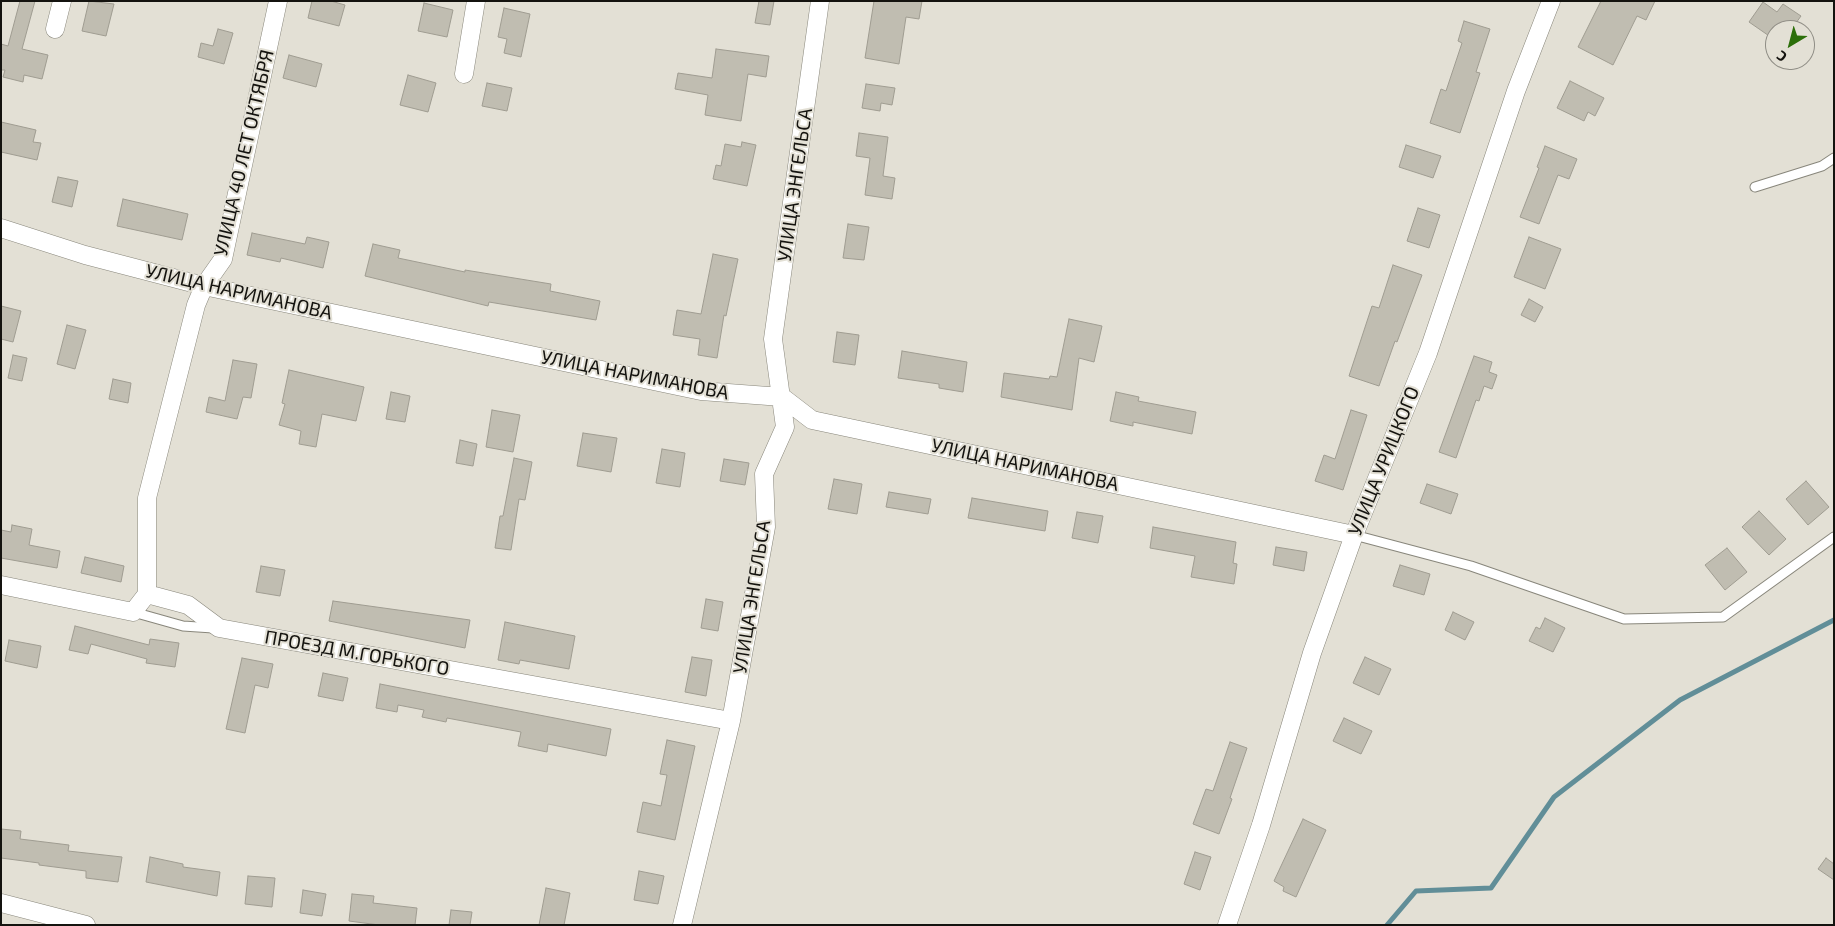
<!DOCTYPE html>
<html>
<head>
<meta charset="utf-8">
<style>
  body { margin:0 }
  #map { position:relative; width:1835px; height:926px; overflow:hidden; background:#e3e0d5; font-family:"Exo 2",sans-serif }
  canvas { display:block }
  .frame { position:absolute; inset:0; border:2px solid #14130f; pointer-events:none }
  .north { position:absolute; left:1765px; top:20px; width:50px; height:50px; box-sizing:border-box; background:#e3e0d5; border:1px solid #908e86; border-radius:50%; rotate:217deg; font-size:14px; font-weight:700; line-height:20px; text-align:center; color:#14130f }
  .north::after { content:''; display:block; margin:auto; width:18px; height:22px; background:#2c6f0a; clip-path:polygon(50% 0,100% 100%,50% 72%,0 100%) }
</style>
</head>
<body>
<div id="map">
<canvas width="1835" height="926"></canvas>
<div class="frame"></div>
<div class="north">С</div>
</div>
<script>
const ctx = document.querySelector('canvas').getContext('2d');
ctx.lineJoin = 'round';
const toPath = rows => new Path2D(rows.map(r => 'M' + r).join(''));
function trace(path, color, width, dash) { ctx.strokeStyle = color; ctx.lineWidth = width; ctx.lineCap = dash ? 'butt' : 'round'; ctx.setLineDash(dash || []); ctx.stroke(path); }
function paint(path, color) { ctx.fillStyle = color; ctx.fill(path, 'evenodd'); }
function drawText(font, color, halo, rows, align = 'center') {
  ctx.font = font + ' "Exo 2",sans-serif'; ctx.lineWidth = 4; ctx.setLineDash([]); ctx.textBaseline = 'middle'; ctx.strokeStyle = halo; ctx.fillStyle = color; for (const [text, x, y, turn = 0] of rows) {
    ctx.save(); ctx.translate(x, y); ctx.rotate((+turn || 0) * Math.PI / 180); ctx.textAlign = isNaN(turn) ? turn : align; if (halo) ctx.strokeText(text, 0, 0); ctx.fillText(text, 0, 0); ctx.restore();
  }
}
trace(toPath([
  [1387,925,1416,891,1491,888,1554,797,1680,700,1834,620]
]), '#618e98', 5);
const building = toPath([
  [20,1,35,1,22,49,48,55,42,79,24,75,23,82,3,77,5,70,1,70,1,44,8,46,20,1],
  [89,1,114,4,106,36,82,31,89,1],
  [312,1,331,1,345,5,339,26,308,18,312,1],
  [759,1,774,1,770,25,755,23,759,1],
  [874,1,922,1,919,19,906,17,899,64,865,58,874,1],
  [1601,1,1655,1,1646,20,1637,16,1613,65,1578,47,1601,1],
  [1763,2,1777,12,1783,4,1801,16,1791,30,1775,30,1775,40,1749,22,1763,2],
  [424,3,453,10,447,37,418,31,424,3],
  [504,8,530,14,521,57,504,53,507,39,498,37,504,8],
  [1464,21,1490,29,1476,72,1480,73,1460,133,1430,123,1441,89,1446,91,1462,43,1458,41,1464,21],
  [218,29,233,33,224,64,198,57,201,43,213,46,218,29],
  [716,49,769,56,766,77,748,74,741,121,705,115,708,95,675,89,678,73,712,78,716,49],
  [289,55,322,64,316,87,283,78,289,55],
  [408,75,436,83,428,112,400,105,408,75],
  [1570,81,1604,98,1595,116,1588,112,1584,121,1557,108,1570,81],
  [487,83,512,88,507,111,482,106,487,83],
  [866,84,895,88,892,105,881,103,880,111,862,108,866,84],
  [1,122,36,130,33,142,41,143,37,160,1,152,1,122],
  [859,133,888,137,883,176,895,178,892,199,865,195,870,158,856,156,859,133],
  [742,142,756,145,747,186,713,179,716,165,721,166,725,144,741,147,742,142],
  [1406,145,1441,156,1433,178,1399,167,1406,145],
  [1545,146,1577,159,1569,179,1558,175,1539,224,1520,217,1539,168,1537,167,1545,146],
  [58,177,78,181,72,207,52,202,58,177],
  [123,199,188,214,182,240,117,226,123,199],
  [1418,208,1440,215,1429,248,1407,241,1418,208],
  [848,224,869,227,864,260,843,258,848,224],
  [252,233,305,244,307,237,329,242,323,268,281,258,280,262,247,255,252,233],
  [1529,237,1561,249,1545,289,1514,277,1529,237],
  [373,244,400,250,398,258,465,272,465,270,551,284,550,291,600,301,596,320,489,302,488,306,365,276,373,244],
  [713,254,738,259,726,316,724,315,717,358,698,355,700,339,673,335,677,310,701,314,713,254],
  [1393,265,1422,275,1397,342,1395,341,1379,386,1349,376,1372,306,1379,308,1393,265],
  [1529,299,1543,307,1535,322,1521,315,1529,299],
  [1,306,21,311,13,342,1,339,1,306],
  [1069,319,1102,326,1094,362,1079,358,1072,410,1001,397,1004,373,1049,379,1050,376,1057,377,1069,319],
  [67,325,86,330,75,369,57,364,67,325],
  [837,332,859,335,855,365,833,362,837,332],
  [902,351,967,362,963,392,939,388,939,384,898,378,902,351],
  [13,355,27,358,22,381,8,378,13,355],
  [1474,356,1492,362,1489,372,1497,375,1492,389,1484,386,1479,401,1476,400,1456,458,1439,452,1474,356],
  [233,360,257,364,251,398,243,397,237,419,206,412,209,397,225,401,233,360],
  [289,370,364,387,356,421,322,414,316,447,299,444,301,431,279,425,285,404,282,403,289,370],
  [113,379,131,383,128,403,109,399,113,379],
  [391,392,410,396,405,422,386,419,391,392],
  [1116,392,1139,397,1138,401,1196,412,1192,434,1133,422,1133,426,1110,421,1116,392],
  [492,410,520,415,513,452,486,447,492,410],
  [1351,410,1367,415,1343,490,1315,481,1324,455,1335,459,1351,410],
  [583,433,617,438,611,472,577,466,583,433],
  [460,440,477,444,473,466,456,463,460,440],
  [662,449,685,453,680,487,656,483,662,449],
  [514,458,532,462,525,500,519,499,511,550,495,548,500,516,503,516,514,458],
  [724,459,749,463,745,485,720,481,724,459],
  [834,479,862,484,857,514,828,509,834,479],
  [1806,481,1829,507,1808,525,1786,499,1806,481],
  [1427,484,1458,494,1451,514,1420,503,1427,484],
  [889,492,931,499,928,514,886,507,889,492],
  [972,498,1048,511,1045,531,968,518,972,498],
  [1759,511,1786,539,1769,555,1742,527,1759,511],
  [1077,512,1103,516,1098,543,1072,538,1077,512],
  [12,525,32,529,29,545,60,551,57,568,1,558,1,530,11,532,12,525],
  [1153,527,1236,542,1233,563,1237,564,1234,584,1191,577,1195,556,1150,548,1153,527],
  [1276,547,1307,552,1304,571,1273,565,1276,547],
  [1727,548,1747,572,1725,590,1705,565,1727,548],
  [85,557,124,566,121,582,81,573,85,557],
  [1400,565,1430,574,1424,595,1393,586,1400,565],
  [261,566,285,570,280,596,256,592,261,566],
  [706,599,723,602,718,631,701,628,706,599],
  [333,601,470,620,465,648,329,621,333,601],
  [1453,612,1474,622,1465,640,1445,630,1453,612],
  [1545,618,1565,628,1553,652,1529,641,1536,627,1540,629,1545,618],
  [505,622,575,636,569,669,520,660,519,664,498,660,505,622],
  [75,626,149,645,150,639,179,643,175,667,146,663,147,659,91,644,88,654,69,650,75,626],
  [9,640,41,646,37,668,5,661,9,640],
  [692,657,712,660,706,696,685,692,692,657],
  [1365,657,1391,669,1379,695,1353,683,1365,657],
  [242,658,273,664,268,688,255,685,245,733,226,729,242,658],
  [323,673,348,678,343,701,318,696,323,673],
  [380,684,611,729,606,756,548,744,547,752,518,746,521,732,447,718,446,722,422,717,424,710,398,705,397,712,376,708,380,684],
  [1344,718,1372,731,1361,754,1333,741,1344,718],
  [667,740,695,746,675,840,637,832,643,802,661,806,667,775,660,774,667,740],
  [1230,742,1247,748,1230,798,1232,799,1219,834,1193,824,1206,789,1213,791,1230,742],
  [1303,819,1326,830,1296,897,1283,891,1284,887,1274,881,1303,819],
  [1,829,21,831,20,839,69,845,68,851,122,857,118,882,86,878,86,871,39,865,39,863,1,858,1,829],
  [1195,852,1211,857,1200,890,1184,884,1195,852],
  [150,857,183,864,183,867,220,872,217,896,146,882,150,857],
  [1826,858,1834,864,1834,880,1818,869,1826,858],
  [639,871,664,876,658,904,634,900,639,871],
  [248,876,275,878,272,907,245,904,248,876],
  [546,888,570,893,564,925,539,925,546,888],
  [303,890,326,894,322,916,300,913,303,890],
  [352,894,374,896,373,903,417,908,415,925,379,925,349,921,352,894],
  [451,910,472,912,470,925,449,925,451,910]
]);
paint(building, '#c0bdb1');
trace(building, '#9f9c91', 1);
const service = toPath([
  [1755,187,1822,166,1834,158],
  [1354,535,1471,566,1624,619,1723,617,1834,537],
  [133,612,183,626,213,628]
]);
const minor = toPath([
  [55,29,62,1],
  [464,74,476,1],
  [1,228,85,255,204,286,701,391,782,397,812,420,1354,535],
  [1,585,133,612,147,594,188,605,219,628,731,721],
  [147,594,147,498,196,305,204,286,223,259,278,1],
  [1,903,86,925],
  [682,925,731,721,766,527,764,474,785,427,773,339,820,1],
  [1227,925,1261,825,1312,653,1354,535,1428,353,1516,91,1551,1]
]);
trace(service, '#88867b', 11);
trace(minor, '#88867b', 19);
trace(service, '#fff', 9);
trace(minor, '#fff', 18);
drawText('19px', '#14130f', '#e3e0d5', [
  ["УЛИЦА 40 ЛЕТ ОКТЯБРЯ",244,153,-77],
  ["УЛИЦА ЭНГЕЛЬСА",795,185,-82],
  ["УЛИЦА НАРИМАНОВА",239,292,13],
  ["УЛИЦА НАРИМАНОВА",635,375,11],
  ["УЛИЦА УРИЦКОГО",1384,461,-68],
  ["УЛИЦА НАРИМАНОВА",1025,465,12],
  ["УЛИЦА ЭНГЕЛЬСА",752,597,-81],
  ["ПРОЕЗД М.ГОРЬКОГО",357,653,10]
]);
</script>
</body>
</html>
